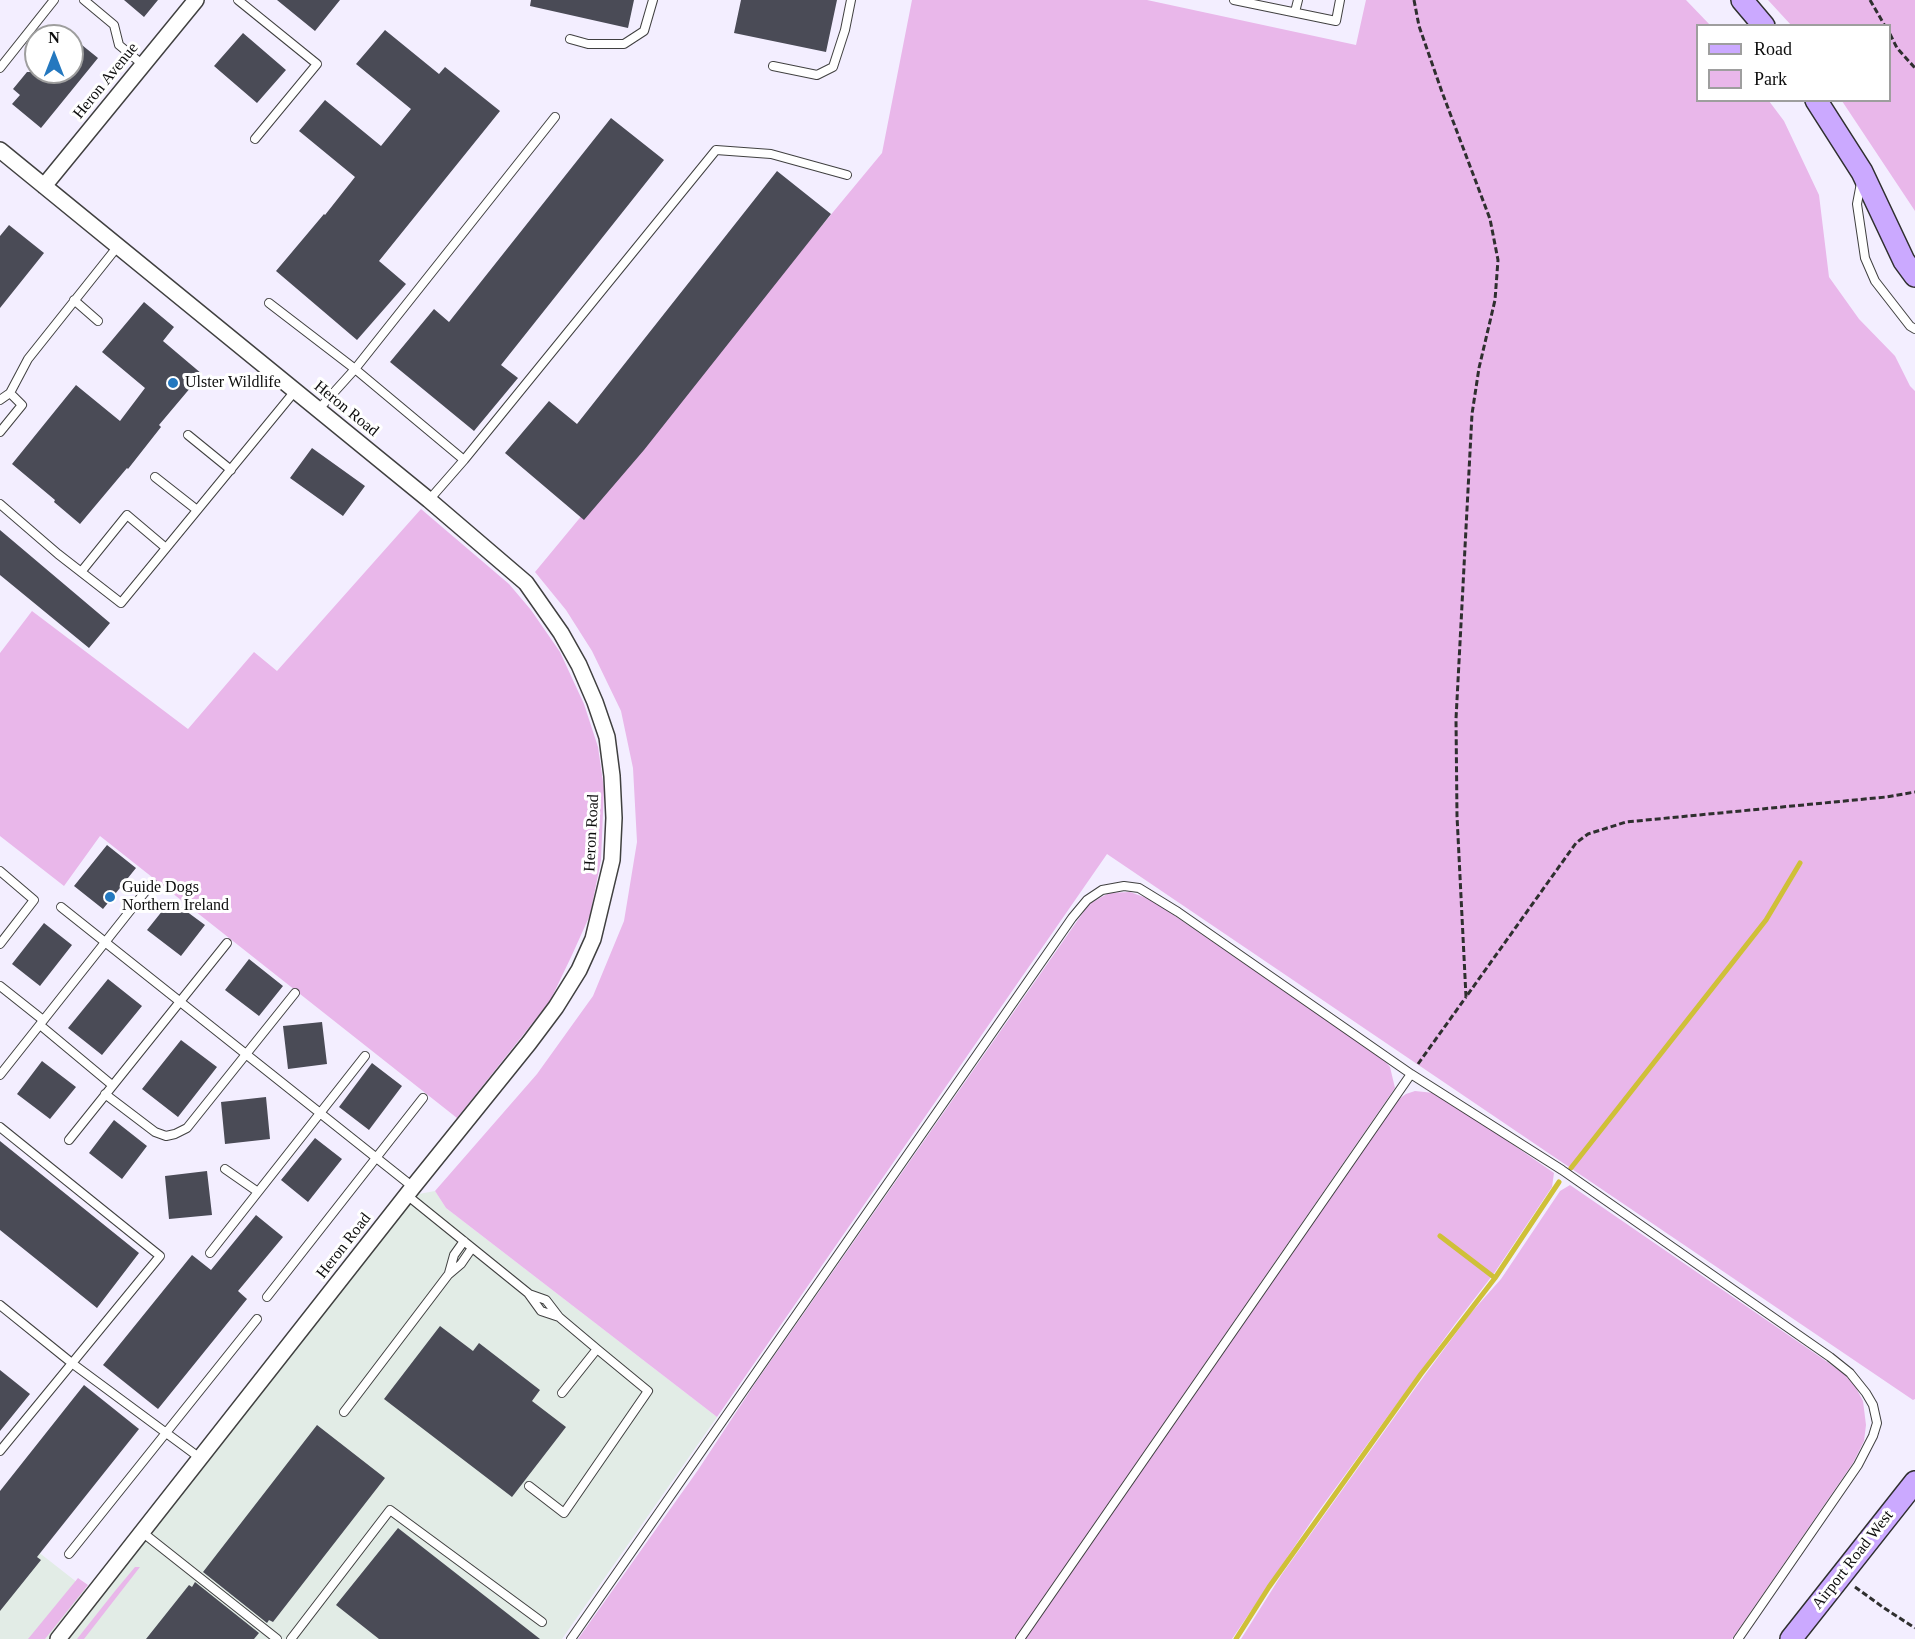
<!DOCTYPE html>
<html>
<head>
<meta charset="utf-8">
<style>
  body { margin:0 }
  #map { position:relative; width:1915px; height:1639px; overflow:hidden; background:#f3eeff; font-family:Georgia,serif }
  canvas { display:block }
  .legend { position:absolute; left:1696px; top:24px; width:195px; height:78px; box-sizing:border-box; background:#fff; border:2px solid #9e9e9e; margin:0; padding:8px 10px; list-style:none; font-size:18px; color:#0d0d0d }
  .legend li { display:flex; align-items:center; gap:12px; height:30px }
  .legend b { width:30px; border:2px solid #9e9e9e }
  .north { position:absolute; left:24px; top:24px; width:60px; height:60px; box-sizing:border-box; background:#fff; border:2px solid #9e9e9e; border-radius:50%; rotate:0deg; font-size:16px; font-weight:700; line-height:24px; text-align:center; color:#0d0d0d }
  .north::after { content:''; display:block; margin:auto; width:21px; height:27px; background:#2478bf; clip-path:polygon(50% 0,100% 100%,50% 72%,0 100%) }
</style>
</head>
<body>
<div id="map">
<canvas width="1915" height="1639"></canvas>
<ul class="legend">
<li><b style="height:8px;background:#cba9ff"></b>Road</li>
<li><b style="height:16px;background:#e9b7ea"></b>Park</li>
</ul>
<div class="north">N</div>
</div>
<script>
const ctx = document.querySelector('canvas').getContext('2d');
ctx.lineJoin = 'round';
function paint(path, color) { ctx.fillStyle = color; ctx.fill(path, 'evenodd'); }
const toPath = rows => new Path2D(rows.map(r => 'M' + r).join(''));
function trace(path, color, width, dash) { ctx.strokeStyle = color; ctx.lineWidth = width; ctx.lineCap = dash ? 'butt' : 'round'; ctx.setLineDash(dash || []); ctx.stroke(path); }
function drawText(font, color, halo, rows, align = 'center') {
  ctx.font = font + ' Georgia,serif'; ctx.lineWidth = 6; ctx.setLineDash([]); ctx.textBaseline = 'middle'; ctx.strokeStyle = halo; ctx.fillStyle = color; for (const [text, x, y, turn = 0] of rows) {
    ctx.save(); ctx.translate(x, y); ctx.rotate((+turn || 0) * Math.PI / 180); ctx.textAlign = isNaN(turn) ? turn : align; if (halo) ctx.strokeText(text, 0, 0); ctx.fillText(text, 0, 0); ctx.restore();
  }
}
paint(toPath([
  [435,1191,446,1208,717,1417,562,1639,0,1639,0,1522,92,1594,408,1196]
]), '#e2ece6');
paint(toPath([
  [912,0,1147,0,1356,45,1366,0,1686,0,1710,25,1698,26,1698,100,1769,101,1784,121,1819,195,1829,277,1859,319,1895,356,1910,386,1915,391,1915,1399,1913,1400,1107,854,717,1417,446,1208,435,1191,537,1074,593,996,624,921,637,842,633,768,621,711,592,651,566,610,535,572,882,153],
  [1768,0,1915,0,1915,211,1842,101,1890,100,1890,26,1791,25],
  [421,509,509,584,531,610,560,652,584,704,598,747,604,789,601,860,590,915,572,955,550,1001,457,1118,100,836,64,886,0,836,0,653,32,611,188,729,254,652,277,671],
  [1130,892,1152,900,1384,1060,1390,1067,1395,1088,1015,1639,578,1639,698,1470,756,1382,1089,904,1109,893],
  [1415,1091,1434,1093,1457,1106,1554,1173,1552,1187,1495,1272,1455,1324,1315,1516,1232,1639,1024,1639,1283,1263,1399,1099,1406,1094],
  [1570,1185,1826,1361,1844,1374,1855,1386,1863,1401,1866,1425,1864,1441,1853,1463,1732,1639,1241,1639,1282,1574,1416,1387,1470,1314,1501,1279,1560,1191],
  [135,1567,140,1567,84,1639,77,1639,115,1591],
  [78,1578,88,1585,45,1639,28,1639]
]), '#e9b7ea');
trace(toPath([
  [1571,1168,1766,920,1800,863],
  [1495,1278,1559,1182],
  [1236,1639,1269,1587,1421,1374,1495,1278,1440,1236]
]), '#cfc038', 5);
paint(toPath([
  [124,0,158,0,144,17],
  [277,0,340,0,315,31],
  [531,0,634,0,628,28,530,6],
  [741,0,837,0,826,52,734,33],
  [385,30,439,74,445,67,500,111,379,261,406,284,357,340,276,271,324,214,325,215,355,177,299,131,325,100,381,146,411,109,356,64],
  [243,33,286,70,257,103,214,66],
  [72,37,98,58,41,128,12,104,20,95,13,89,27,72,72,72],
  [611,118,664,160,501,365,518,378,474,431,390,362,434,309,449,322],
  [777,171,831,214,644,450,584,520,505,453,549,401,577,424],
  [9,225,44,253,0,308,0,236],
  [144,302,174,327,163,341,202,374,159,425,161,427,128,469,127,468,80,524,54,502,55,500,12,464,76,385,120,421,145,388,102,352],
  [312,448,365,486,343,516,290,478],
  [0,530,110,623,89,648,0,575],
  [107,845,136,868,103,909,74,886],
  [171,900,205,925,181,956,147,930],
  [44,923,72,945,40,986,12,964],
  [249,959,283,986,259,1016,225,990],
  [108,979,142,1006,102,1055,68,1028],
  [322,1022,327,1064,288,1069,283,1026],
  [181,1040,217,1067,178,1117,142,1089],
  [42,1061,76,1087,50,1119,17,1094],
  [372,1063,402,1086,369,1130,339,1107],
  [266,1097,270,1139,225,1144,221,1102],
  [114,1120,147,1146,122,1179,89,1153],
  [315,1138,342,1159,308,1202,281,1180],
  [0,1141,139,1253,97,1308,0,1230],
  [207,1171,212,1215,169,1219,165,1176],
  [256,1215,283,1237,238,1291,247,1299,158,1409,103,1365,192,1255,211,1270],
  [440,1326,473,1351,479,1343,540,1390,532,1401,566,1427,512,1497,384,1399],
  [0,1370,30,1394,0,1431],
  [84,1385,139,1429,37,1557,41,1560,0,1611,0,1491],
  [317,1425,385,1478,273,1622,269,1620,267,1623,203,1572],
  [398,1528,540,1639,379,1639,336,1605],
  [195,1582,259,1633,254,1639,146,1639,189,1585,192,1587]
]), '#4a4b56');
const lane = toPath([
  [84,0,114,25,119,45,142,64],
  [238,0,317,64,255,139],
  [1234,0,1336,21,1340,0],
  [1295,12,1298,0],
  [570,39,588,44,624,44,644,31,653,0],
  [773,66,817,75,833,67,845,30,851,0],
  [0,68,54,0],
  [1861,183,1857,204,1865,258,1875,281,1910,326,1915,329],
  [74,300,98,321],
  [269,303,355,369,464,460],
  [0,400,10,393,28,359,118,246],
  [318,410,355,369,555,117],
  [0,432,22,405,10,393],
  [188,435,231,470],
  [155,477,197,510],
  [429,500,464,460,716,150,771,154,847,175],
  [0,504,58,554,121,603,295,391],
  [81,572,127,515,166,548],
  [0,871,34,900,0,944],
  [61,907,413,1187],
  [0,986,43,1020],
  [40,1025,112,1085],
  [1411,1074,1562,1170,1830,1357,1850,1373,1866,1393,1873,1405,1877,1423,1873,1436,1858,1465,1738,1639],
  [0,1075,152,883],
  [105,1094,155,1132,166,1136,175,1134,187,1128,295,993],
  [0,1127,160,1256,0,1451],
  [69,1140,227,943],
  [225,1169,258,1192],
  [408,1196,528,1293,541,1311,559,1317],
  [210,1253,365,1056],
  [449,1273,454,1255,464,1241],
  [529,1294,546,1300,559,1317,597,1349,562,1393],
  [267,1297,423,1098],
  [0,1305,73,1364,200,1458],
  [344,1412,448,1275,461,1264,472,1248],
  [529,1486,564,1513,648,1391,597,1349],
  [142,1532,277,1639],
  [69,1554,257,1319],
  [291,1639,390,1510,542,1622],
  [571,1639,1072,918,1087,900,1102,890,1124,886,1139,888,1178,912,1411,1074,1020,1639]
]);
const street = toPath([
  [0,150,429,500,526,583,561,633,579,665,595,702,607,737,612,776,614,818,612,860,593,939,579,970,556,1007,529,1043,413,1187,58,1639],
  [44,186,196,0]
]);
const secondary = toPath([
  [1742,0,1764,26],
  [1816,100,1862,172,1904,261,1915,276],
  [1791,1639,1915,1482]
]);
trace(lane, '#404040', 10);
trace(street, '#404040', 18);
trace(secondary, '#2f2f2f', 24);
trace(toPath([
  [1414,0,1419,26,1442,92,1490,219,1498,260,1495,300,1479,368,1472,414,1456,719,1457,816,1466,997,1576,843,1588,834,1626,822,1886,797,1915,792],
  [1870,0,1885,26],
  [1890,34,1897,48,1915,68],
  [1418,1064,1466,997],
  [1855,1587,1884,1608,1915,1628]
]), '#2f2f2f', 3, [6, 3]);
trace(lane, '#fff', 8);
trace(street, '#fff', 15);
trace(secondary, '#cba9ff', 21);
for (const [x, y, r, color] of [
  [173,383,6,"#2478bf"],
  [110,897,6,"#2478bf"]
]) { const dot = new Path2D(); dot.arc(x, y, r, 0, 2 * Math.PI); ctx.fillStyle = color; ctx.fill(dot); trace(dot, '#fff', 2); }
drawText('16px', '#0d0d0d', '#fff', [
  ["Heron Avenue",106,81,-51],
  ["Heron Road",346,409,39],
  ["Heron Road",592,833,-87],
  ["Heron Road",344,1246,-52],
  ["Airport Road West",1853,1560,-52]
]);
drawText('16px', '#0d0d0d', '#fff', [
  ["Ulster Wildlife",185,383],
  ["Guide Dogs",122,888],
  ["Northern Ireland",122,906]
], 'left');
</script>
</body>
</html>
